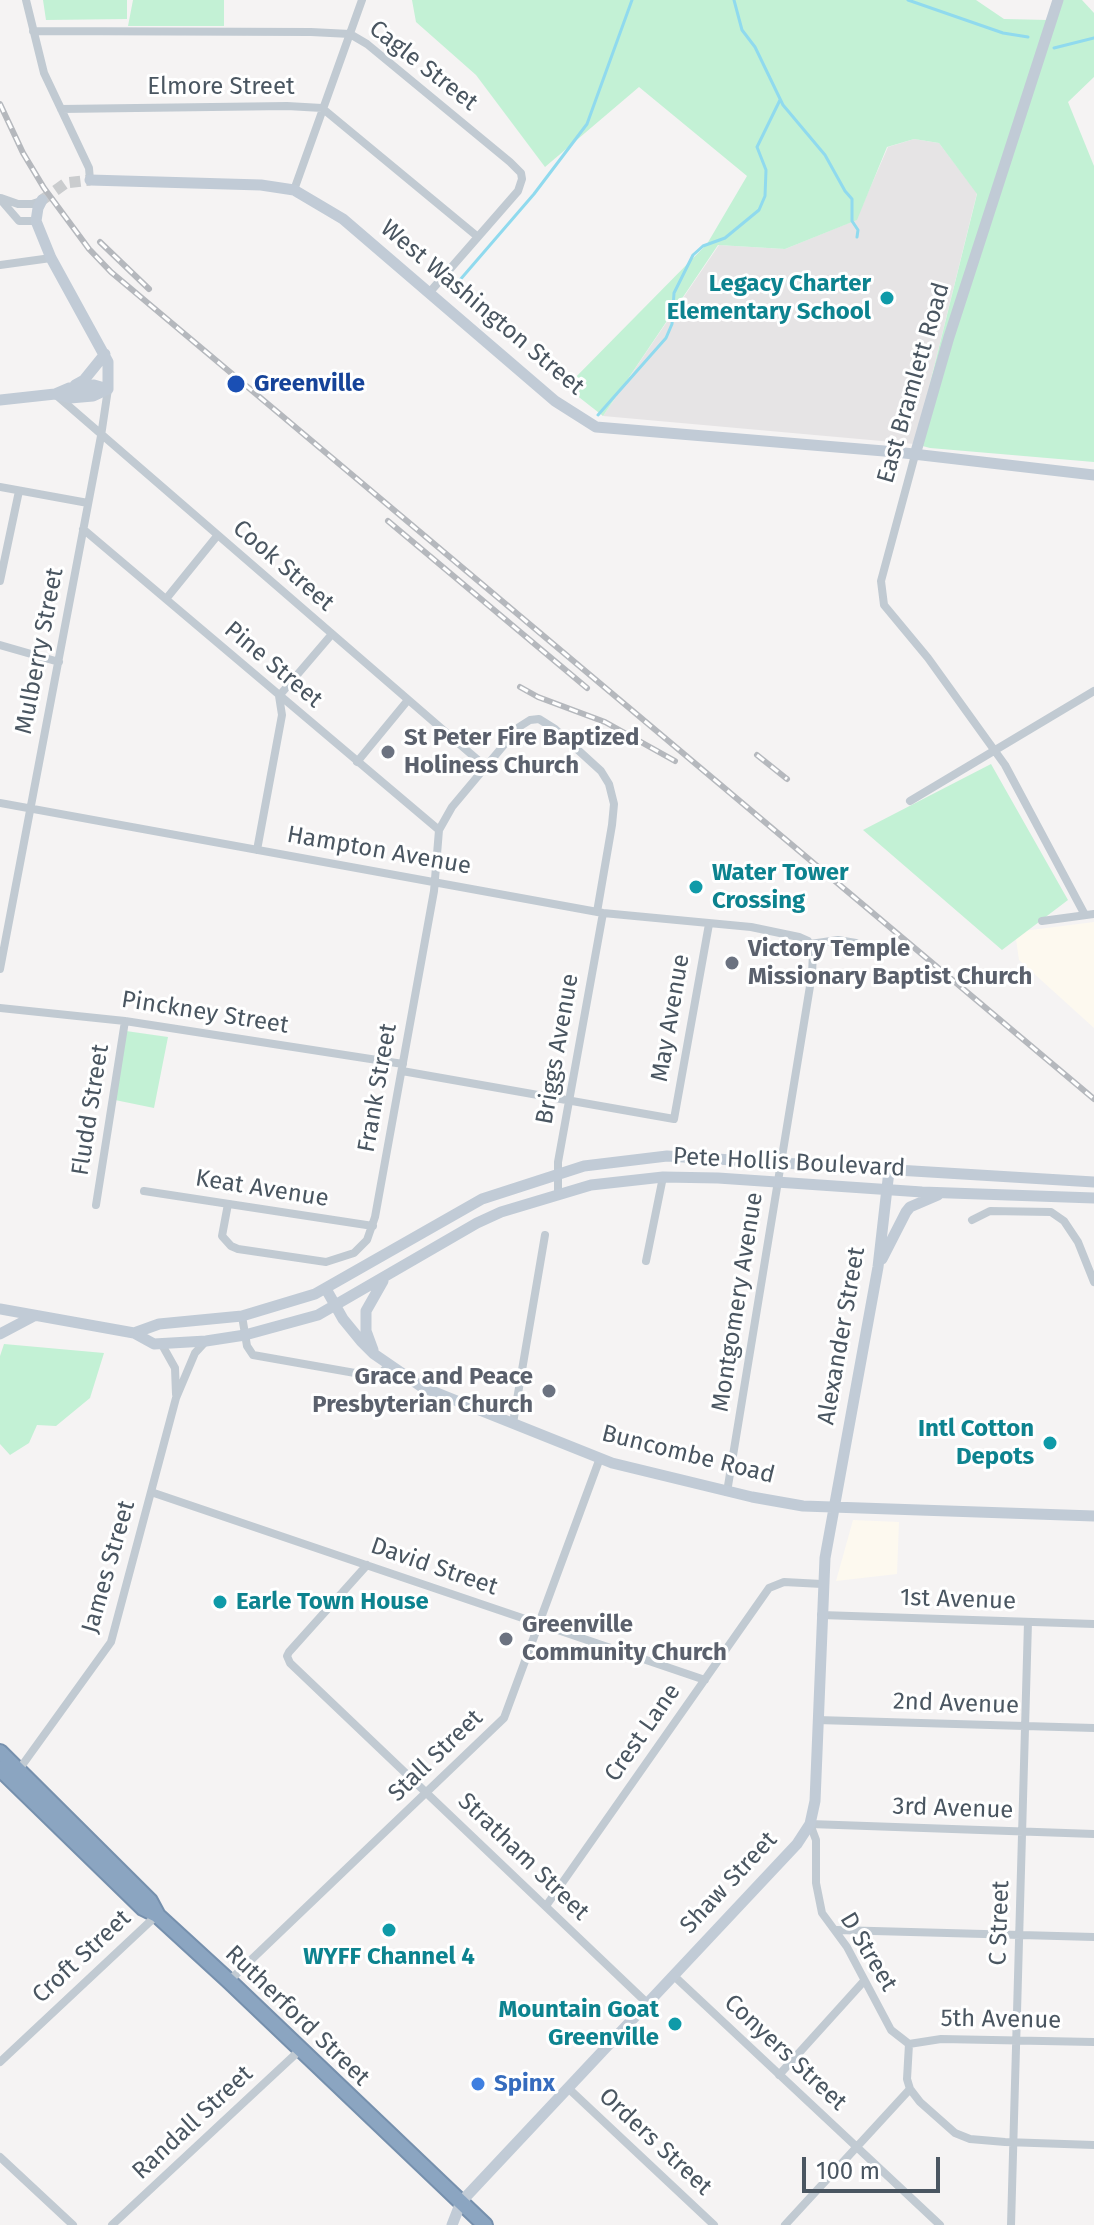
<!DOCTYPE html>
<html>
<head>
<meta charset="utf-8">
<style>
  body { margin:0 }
  #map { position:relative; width:1094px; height:2225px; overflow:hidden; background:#f5f3f3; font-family:"Fira Sans",sans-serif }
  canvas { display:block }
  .scale { position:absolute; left:802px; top:2157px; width:138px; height:36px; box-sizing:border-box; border:4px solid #4a5661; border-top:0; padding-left:10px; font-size:24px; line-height:28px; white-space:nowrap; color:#4a5661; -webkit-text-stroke:6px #fff; paint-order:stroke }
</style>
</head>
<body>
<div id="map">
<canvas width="1094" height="2225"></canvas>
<div class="scale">100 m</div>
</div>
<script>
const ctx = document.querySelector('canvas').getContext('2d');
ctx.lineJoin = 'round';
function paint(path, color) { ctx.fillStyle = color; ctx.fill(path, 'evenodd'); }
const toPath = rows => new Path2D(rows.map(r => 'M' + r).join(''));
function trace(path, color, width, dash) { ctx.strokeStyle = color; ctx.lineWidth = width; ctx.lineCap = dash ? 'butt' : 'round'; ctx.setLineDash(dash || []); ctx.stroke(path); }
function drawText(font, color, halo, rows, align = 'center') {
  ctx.font = font + ' "Fira Sans",sans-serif'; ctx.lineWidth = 6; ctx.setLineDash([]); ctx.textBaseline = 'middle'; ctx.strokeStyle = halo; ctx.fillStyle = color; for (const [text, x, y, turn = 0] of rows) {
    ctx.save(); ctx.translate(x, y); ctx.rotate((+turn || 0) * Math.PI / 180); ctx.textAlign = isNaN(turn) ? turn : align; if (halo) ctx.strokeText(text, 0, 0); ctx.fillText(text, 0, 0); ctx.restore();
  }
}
paint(toPath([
  [1094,922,1094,1028,1019,960,1015,932],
  [853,1520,899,1522,897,1574,836,1581]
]), '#fdf9ef');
paint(toPath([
  [914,139,939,143,977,193,915,444,603,416,719,245,785,249,856,220,888,147]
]), '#e6e4e5');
paint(toPath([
  [43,0,127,0,127,19,46,20],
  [133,0,224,0,224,26,128,26],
  [412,0,976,0,1004,19,1048,20,1062,0,1082,0,1094,13,1094,77,1068,102,1094,166,1094,462,930,448,915,444,977,194,939,143,914,139,887,147,857,220,785,249,718,245,603,416,566,387,707,244,747,176,639,87,545,167,476,75,416,22],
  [991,764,1068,900,1002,950,863,830],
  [126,1031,168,1037,154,1108,115,1100],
  [4,1344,104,1353,90,1398,56,1426,37,1425,29,1443,10,1455,0,1444,0,1356]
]), '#c3f1d5');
trace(toPath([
  [734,0,742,30,755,47,783,105,825,155,845,191,852,199,852,221,858,230,857,237],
  [908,0,1003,33,1028,37],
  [1054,48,1094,38],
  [453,288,534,194,587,124,632,0],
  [598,415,666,338,672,324,674,293,693,255,703,246,725,238,759,210,765,196,766,170,757,147,780,100]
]), '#90daee', 3);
trace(toPath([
  [42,200,66,183,90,180]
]), '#caccce', 11, [11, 5.5]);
const highway = toPath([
  [0,1752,150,1901,157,1914],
  [0,1769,143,1908,157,1915,229,1981,485,2225]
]);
trace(highway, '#7690ad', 18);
trace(toPath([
  [26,0,44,73,89,168,90,180],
  [33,31,311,32,350,34,367,44,510,162,521,173,522,179,518,191,429,293],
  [61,109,287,106,322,108,478,237],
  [294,190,362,0],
  [1,198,18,204,32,204,41,201],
  [0,199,19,221,36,221],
  [0,265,51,258],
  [56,395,486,767],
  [915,455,881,581,884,605,928,658,1005,765,1085,915],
  [0,487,88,503],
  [83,529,439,830],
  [0,581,19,491],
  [166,599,217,536],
  [0,645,59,662],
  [357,762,408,700],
  [910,801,1094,691],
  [0,803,603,913,751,927,799,937,808,941,813,953,812,974,727,1492],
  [257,850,282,715,279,696,332,634],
  [1042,921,1094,914],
  [810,944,838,940,856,943,877,953],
  [0,969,101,436,108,389],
  [0,1008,125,1021,403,1064],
  [402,1071,674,1119,709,924],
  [144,1191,373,1226],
  [558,1193,558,1162,603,913],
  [228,1204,222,1236,231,1246,238,1249,326,1262,354,1253,367,1240,375,1217,434,891,439,830,452,807,519,727,530,720,539,719,555,729,601,771,609,784,614,804,612,825,597,912],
  [96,1205,125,1021],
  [972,1220,990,1211,1051,1212,1064,1221,1078,1242,1094,1282],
  [646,1261,663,1177],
  [242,1316,247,1346,253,1355,372,1376,382,1372,389,1365],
  [161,1343,175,1368,176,1394],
  [513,1423,545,1235],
  [151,1492,705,1680],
  [367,1565,289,1652,287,1656,290,1663,647,2003],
  [821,1615,1094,1624],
  [817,1720,1094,1728],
  [18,1771,111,1642,176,1398,195,1353,206,1341],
  [546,1906,769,1588,784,1582,822,1584],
  [837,1930,1094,1937],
  [673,1975,940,2225],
  [229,1981,504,1718,600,1458],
  [909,2044,891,2030,847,1947,822,1913,816,1883,816,1840,810,1824,1094,1834],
  [909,2044,907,2079,910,2089,920,2102,955,2133,970,2139,1005,2142,1094,2145],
  [909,2044,941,2039,1094,2042],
  [0,2062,157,1915],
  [779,2075,864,1981],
  [568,2088,714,2225],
  [0,2157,73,2225],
  [112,2225,300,2050],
  [785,2225,910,2089],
  [1011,2225,1028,1622]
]), '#c1cad2', 8);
trace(toPath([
  [90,180,261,185,294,190,343,219,555,401,596,427,896,452,1094,475],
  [42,200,38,208,36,221,51,258,108,362,108,389],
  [75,385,84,380,105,354],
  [55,394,70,398,93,396,108,389],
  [0,400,55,394,69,388,94,385,108,389],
  [915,455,949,337,1058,0],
  [882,1259,906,1212,910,1207,938,1195],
  [326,1289,343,1319,361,1341,374,1354,422,1387,612,1463,752,1497,803,1506,1094,1516],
  [0,1309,134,1333,154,1344,206,1341,245,1335,318,1315,477,1223,501,1212,591,1185,663,1177,718,1178,922,1192,1094,1198],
  [134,1333,159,1324,242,1316,315,1294,482,1199,584,1166,667,1156,1094,1182],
  [0,1334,34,1316],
  [373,1350,366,1331,366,1311,383,1281],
  [452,2225,461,2202,797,1844,810,1824,815,1801,825,1558,878,1267,889,1171]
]), '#c1cbd6', 11);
trace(highway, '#8ba5c1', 14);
const rail = toPath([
  [0,104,23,153,44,188,89,249,111,272,1094,1099],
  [100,242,149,289],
  [388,521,587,688],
  [520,687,538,697,605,722,675,761],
  [757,755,787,779]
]);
trace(rail, '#b5b8bd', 6);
trace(rail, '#fff', 3, [9]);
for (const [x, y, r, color] of [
  [887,298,8,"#0f9aa8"],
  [236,384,10,"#1a4fb4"],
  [388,752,8,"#6b7280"],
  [696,887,8,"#0f9aa8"],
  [732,963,8,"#6b7280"],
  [549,1391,8,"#6b7280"],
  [1050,1443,8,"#0f9aa8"],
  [220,1602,8,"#0f9aa8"],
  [506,1639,8,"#6b7280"],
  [389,1930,8,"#0f9aa8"],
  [675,2024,8,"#0f9aa8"],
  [478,2084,8,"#3f7fe0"]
]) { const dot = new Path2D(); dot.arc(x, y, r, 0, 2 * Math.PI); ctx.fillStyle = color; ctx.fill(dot); trace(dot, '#fff', 3); }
drawText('24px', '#4a5661', '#fff', [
  ["Cagle Street",423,66,38],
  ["Elmore Street",221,87],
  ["West Washington Street",482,308,40],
  ["East Bramlett Road",914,383,-74],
  ["Cook Street",283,566,41],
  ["Mulberry Street",40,651,-79],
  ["Pine Street",273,665,40],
  ["Hampton Avenue",379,851,10],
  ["Pinckney Street",205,1013,9],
  ["May Avenue",671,1018,-80],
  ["Briggs Avenue",558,1049,-80],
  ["Frank Street",378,1088,-80],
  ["Fludd Street",91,1110,-81],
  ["Pete Hollis Boulevard",789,1163,3],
  ["Keat Avenue",262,1189,9],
  ["Montgomery Avenue",738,1302,-81],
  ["Alexander Street",842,1336,-80],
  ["Buncombe Road",688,1455,14],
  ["James Street",109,1567,-74],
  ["David Street",434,1567,19],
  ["1st Avenue",958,1600,2],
  ["2nd Avenue",956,1704,2],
  ["Crest Lane",643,1733,-55],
  ["Stall Street",436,1756,-44],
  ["3rd Avenue",953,1809,2],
  ["Stratham Street",523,1857,44],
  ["Shaw Street",729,1883,-47],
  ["C Street",1000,1923,-88],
  ["D Street",868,1952,59],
  ["Croft Street",82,1957,-43],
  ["Rutherford Street",297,2016,44],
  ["5th Avenue",1001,2020,1],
  ["Conyers Street",785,2053,43],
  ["Randall Street",193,2123,-43],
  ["Orders Street",655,2142,43]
]);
drawText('bold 24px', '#0d838f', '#fff', [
  ["Legacy Charter",871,284],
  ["Elementary School",871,312],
  ["Water Tower",712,873,"left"],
  ["Crossing",712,901,"left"],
  ["Intl Cotton",1034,1429],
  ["Depots",1034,1457],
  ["Earle Town House",236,1602,"left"],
  ["WYFF Channel 4",389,1957,"center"],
  ["Mountain Goat",659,2010],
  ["Greenville",659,2038]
], 'right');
drawText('bold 24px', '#164399', '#fff', [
  ["Greenville",254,384]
], 'left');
drawText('bold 24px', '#5b616d', '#fff', [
  ["St Peter Fire Baptized",404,738],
  ["Holiness Church",404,766],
  ["Victory Temple",748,949],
  ["Missionary Baptist Church",748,977],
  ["Grace and Peace",533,1377,"right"],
  ["Presbyterian Church",533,1405,"right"],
  ["Greenville",522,1625],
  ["Community Church",522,1653]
], 'left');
drawText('bold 24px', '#366cbe', '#fff', [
  ["Spinx",494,2084]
], 'left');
</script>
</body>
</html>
